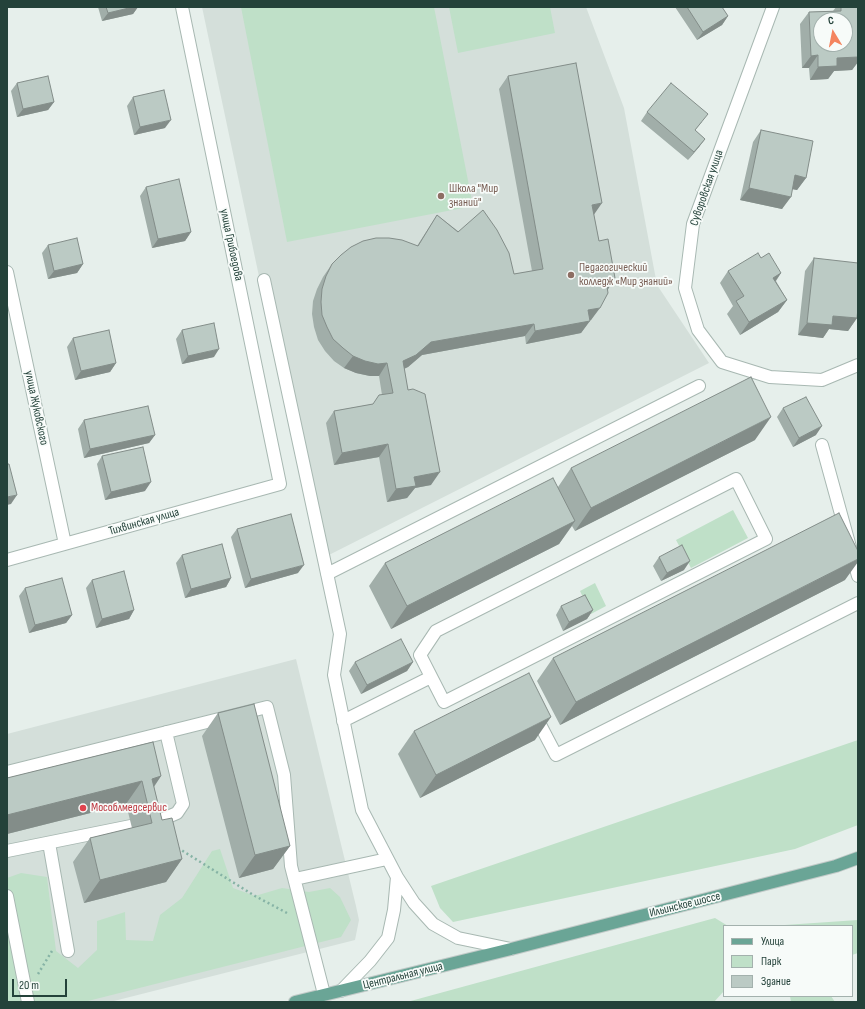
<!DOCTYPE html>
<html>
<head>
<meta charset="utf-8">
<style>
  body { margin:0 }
  #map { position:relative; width:865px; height:1009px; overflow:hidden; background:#e6efeb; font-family:"Sofia Sans Condensed",sans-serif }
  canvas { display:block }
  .frame { position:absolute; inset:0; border:8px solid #24423a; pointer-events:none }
  .legend { position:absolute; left:723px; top:925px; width:130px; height:72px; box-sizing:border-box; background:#f7fbf9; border:1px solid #a3b1ad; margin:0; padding:5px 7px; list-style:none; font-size:12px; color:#24423a }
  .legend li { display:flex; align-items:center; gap:8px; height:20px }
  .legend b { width:20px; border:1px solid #a3b1ad }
  .north { position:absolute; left:813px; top:12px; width:40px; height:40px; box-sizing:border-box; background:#f7fbf9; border:1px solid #a3b1ad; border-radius:50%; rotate:350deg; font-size:11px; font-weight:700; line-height:16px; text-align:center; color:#24423a }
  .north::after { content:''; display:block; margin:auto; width:14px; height:18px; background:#f4845f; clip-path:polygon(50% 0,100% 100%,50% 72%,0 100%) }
  .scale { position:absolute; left:12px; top:979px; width:55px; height:18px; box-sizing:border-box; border:2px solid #24423a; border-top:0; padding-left:5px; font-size:12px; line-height:14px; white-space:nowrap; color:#24423a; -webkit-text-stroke:3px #f7fbf9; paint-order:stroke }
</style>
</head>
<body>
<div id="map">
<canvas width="865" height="1009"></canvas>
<div class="frame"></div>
<ul class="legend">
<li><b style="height:5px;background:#6aa596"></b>Улица</li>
<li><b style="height:11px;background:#bfe0c8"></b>Парк</li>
<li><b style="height:11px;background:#bbcac4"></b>Здание</li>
</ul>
<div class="north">С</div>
<div class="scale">20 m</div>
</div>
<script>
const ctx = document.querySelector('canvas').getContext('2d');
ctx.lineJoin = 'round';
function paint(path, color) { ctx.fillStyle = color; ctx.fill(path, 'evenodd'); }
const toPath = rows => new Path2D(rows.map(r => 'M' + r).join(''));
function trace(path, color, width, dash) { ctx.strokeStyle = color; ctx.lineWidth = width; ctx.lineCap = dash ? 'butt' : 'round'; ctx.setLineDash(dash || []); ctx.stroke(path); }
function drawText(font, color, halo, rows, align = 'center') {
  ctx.font = font + ' "Sofia Sans Condensed",sans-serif'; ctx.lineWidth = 3.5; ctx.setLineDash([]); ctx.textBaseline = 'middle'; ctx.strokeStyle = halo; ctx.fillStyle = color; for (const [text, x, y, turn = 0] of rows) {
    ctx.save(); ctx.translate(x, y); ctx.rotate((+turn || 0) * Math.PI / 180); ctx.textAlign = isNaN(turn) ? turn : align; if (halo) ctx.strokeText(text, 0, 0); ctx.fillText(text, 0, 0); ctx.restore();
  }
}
paint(toPath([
  [202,7,586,7,624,108,657,285,709,363,319,560],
  [296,659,356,906,359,920,355,940,110,1002,7,1002,7,734]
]), '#d4dfda');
paint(toPath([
  [241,7,434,7,473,206,287,242],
  [449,7,550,7,555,33,458,53],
  [733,510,748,538,691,568,676,540],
  [595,583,606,606,591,614,580,591],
  [858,740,858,825,795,849,453,922,440,908,431,886],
  [220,849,233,888,255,896,282,888,309,892,330,888,340,897,351,920,341,937,84,1002,7,1002,7,878,21,873,47,877,56,951,78,968,97,950,97,921,125,912,126,940,153,941,160,915,182,898,212,851],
  [715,918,728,926,724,926,724,991,714,1002,407,1002],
  [858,920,858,953,852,955,852,926,770,926],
  [790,996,831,996,835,1002,791,1002]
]), '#bfe0c8');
const minor = toPath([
  [773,7,693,224,685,288,698,330,722,362,770,377,822,380,858,365],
  [7,272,65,544],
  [264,280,340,634,334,675,362,810,397,877,414,903,433,924,458,938,511,949],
  [822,445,858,576],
  [736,479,766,539,444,702,420,655,436,631,736,479],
  [7,560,280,484,182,7],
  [327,574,699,386],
  [535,715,556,755,858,603],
  [343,721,431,677],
  [7,772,267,707,284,775,291,866,324,994],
  [146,823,163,819,177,813,183,804,166,732],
  [49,843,68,951],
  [7,851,131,826],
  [295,879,387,859],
  [7,896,28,1002],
  [341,991,370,961,388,938,394,910,397,877]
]);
const major = toPath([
  [295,1002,511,949,836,866,858,858]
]);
trace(minor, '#a8b8b2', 14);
trace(major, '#c2cac8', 14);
trace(toPath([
  [178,848,255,896,287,913],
  [38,974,52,951]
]), '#86b3a5', 2.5, [2, 3]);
trace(minor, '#fff', 12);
trace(major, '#6aa596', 12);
paint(toPath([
  [98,7,138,7,133,14,102,21],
  [675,7,723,7,722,8,728,16,722,25,697,40],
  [836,7,858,7,858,62,852,70,834,71,828,79,810,80,809,68,802,68,800,24,809,12,833,11],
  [508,76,594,215,608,289,591,320,590,320,581,333,526,344,525,336,422,355,408,367,404,369,408,390,431,485,415,488,407,498,387,502,379,457,334,465,326,423,334,411,373,404,382,395,379,376,370,376,356,373,344,368,334,361,325,351,318,340,314,327,312,314,313,301,317,289,323,277,332,264,417,246,437,215,514,274,532,271,499,89],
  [17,83,54,102,48,110,17,117,11,91],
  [133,97,165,128,134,135,127,106],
  [647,112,702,122,695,130,705,139,699,147,688,160,641,121],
  [761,130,806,178,797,190,792,189,782,209,740,200,753,142],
  [146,187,191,232,185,241,152,248,140,196],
  [48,245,83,264,77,273,48,279,42,253],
  [761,258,781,273,776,281,787,300,778,312,740,335,727,314,733,306,720,283,728,271],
  [814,258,857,318,848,331,829,329,823,338,798,335,805,271],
  [182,330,214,357,182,364,176,339],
  [73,338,116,363,110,372,75,380,67,347],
  [783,408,816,435,793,447,777,417],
  [84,420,155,435,149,443,84,458,78,429],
  [755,440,575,531,572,526,559,544,391,629,369,586,385,563,558,487,571,468],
  [102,456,145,491,105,500,97,464],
  [237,529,298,573,245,588,231,537],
  [182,555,231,578,226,587,185,598,176,563],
  [659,557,684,570,661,581,653,566],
  [92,580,134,610,129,619,96,628,86,588],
  [845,580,560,725,537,681,553,658],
  [25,588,72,615,66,623,29,633,19,596],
  [561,606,593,610,587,619,563,631,556,615],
  [355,662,413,662,407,671,361,694,349,671],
  [218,713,290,846,273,869,239,878,202,736],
  [414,731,535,740,420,798,398,754],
  [161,776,154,787,162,820,182,859,166,882,84,903,73,862,90,838,132,828,126,804,7,834,7,778]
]), '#a1aea9');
paint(toPath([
  [133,7,138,7,133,14,102,21,108,13],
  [728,16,722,25,697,40,703,32],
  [818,55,809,68,802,68,811,56],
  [858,57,858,62,852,70,834,71,828,79,810,80,818,67,837,58],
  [54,102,48,110,17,117,23,109],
  [171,120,165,128,134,135,140,127],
  [705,139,699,147,688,160,694,152],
  [795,175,806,178,797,190,787,188],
  [749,188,791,197,782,209,740,200],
  [602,203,593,216,592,205],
  [191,232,185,241,152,248,158,239],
  [83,264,77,273,48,279,54,271],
  [781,273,772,286,773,278],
  [615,278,607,291,606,280],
  [787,300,778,312,740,335,749,322],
  [600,308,591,320,579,323,588,310],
  [833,316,857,318,848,331,829,329,823,338,798,335,807,323],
  [590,321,581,333,526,344,535,331],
  [534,324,525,336,422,355,408,367,394,373,403,361,431,342],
  [219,349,214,357,182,364,188,356],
  [353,356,387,363,379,376,370,376,356,373,344,368],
  [116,363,110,372,75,380,81,371],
  [771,417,755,440,575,531,591,508],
  [822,426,816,435,793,447,799,438],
  [155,435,149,443,84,458,90,449],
  [388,444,379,457,334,465,342,453],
  [440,472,431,485,415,488,407,498,387,502,396,489,414,477],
  [151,482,145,491,105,500,111,492],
  [17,495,11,504,7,505,7,497],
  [575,521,559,544,391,629,407,606],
  [858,559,858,562,845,580,560,725,576,702],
  [690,561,684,570,661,581,667,573],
  [304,565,298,573,245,588,251,579],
  [231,578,226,587,185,598,191,589],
  [134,610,129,619,96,628,102,619],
  [593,610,587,619,563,631,569,622],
  [72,615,66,623,29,633,35,625],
  [413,662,407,671,361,694,367,685],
  [551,717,535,740,420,798,436,775],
  [161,776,146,798,152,779],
  [142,781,126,804,7,834,7,815],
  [290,846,273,869,239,878,255,855],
  [182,859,166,882,84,903,100,880]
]), '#838d89');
const building = toPath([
  [106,7,133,7,108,13,106,7],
  [687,7,722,7,728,16,703,32,687,7],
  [841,7,858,7,858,57,837,58,837,66,818,67,818,55,811,56,809,12,841,11,841,7],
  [821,20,845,20,845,44,821,44,821,20],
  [576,63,602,203,592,205,599,241,608,239,615,278,606,280,608,293,600,308,588,310,590,321,535,331,534,324,431,342,416,355,403,361,408,390,413,389,425,394,440,472,414,477,416,486,396,489,388,444,342,453,334,411,373,404,379,395,393,393,387,363,378,364,365,361,353,356,343,348,333,339,327,327,322,315,321,302,322,289,326,276,332,264,341,255,351,247,363,241,376,238,389,238,402,240,418,246,437,215,458,232,483,210,497,230,509,253,514,274,543,269,508,76,576,63],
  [48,76,54,102,23,109,17,83,48,76],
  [671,83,708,114,695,130,705,139,694,152,647,112,671,83],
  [164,90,171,120,140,127,133,97,164,90],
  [761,130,813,141,806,178,795,175,791,197,749,188,761,130],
  [179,179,191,232,158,239,146,187,179,179],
  [77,238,83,264,54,271,48,245,77,238],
  [758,253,761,258,769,253,781,273,773,278,787,300,749,322,736,301,744,296,728,271,758,253],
  [814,258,858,263,858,308,857,318,833,316,832,325,807,323,814,258],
  [214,323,219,349,188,356,182,330,214,323],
  [109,330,116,363,81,371,73,338,109,330],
  [751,377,771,417,591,508,571,468,751,377],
  [806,397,822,426,799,438,783,408,806,397],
  [148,406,155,435,90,449,84,420,148,406],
  [143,447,151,482,111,492,102,456,143,447],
  [7,464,9,464,17,495,7,497,7,464],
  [553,478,575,521,407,606,385,563,553,478],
  [839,513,858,551,858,559,576,702,553,658,839,513],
  [291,514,304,565,251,579,237,529,291,514],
  [222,544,231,578,191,589,182,555,222,544],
  [682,545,690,561,667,573,659,557,682,545],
  [124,571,134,610,102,619,92,580,124,571],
  [62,578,72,615,35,625,25,588,62,578],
  [585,595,593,610,569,622,561,606,585,595],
  [401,639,413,662,367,685,355,662,401,639],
  [529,673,551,717,436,775,414,731,529,673],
  [254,704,290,846,255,855,218,713,254,704],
  [153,742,161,776,152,779,162,820,172,818,182,859,100,880,90,838,152,823,142,781,7,815,7,778,153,742]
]);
paint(building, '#bbcac4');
trace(building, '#838d89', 1);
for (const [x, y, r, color] of [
  [441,196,4,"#8d6e63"],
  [571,275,4,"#8d6e63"],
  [83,808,4,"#e0444e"]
]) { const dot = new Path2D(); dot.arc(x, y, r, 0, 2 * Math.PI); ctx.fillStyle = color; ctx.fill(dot); trace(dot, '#f7fbf9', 1.5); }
drawText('12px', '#24423a', '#f7fbf9', [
  ["Суворовская улица",707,188,-71],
  ["улица Грибоедова",231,245,78],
  ["улица Жуковского",36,408,78],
  ["Тихвинская улица",144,522,-16],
  ["Ильинское шоссе",685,905,-14],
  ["Центральная улица",403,976,-14]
]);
drawText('12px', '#785e54', '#f7fbf9', [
  ["Школа \"Мир",449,189],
  ["знаний\"",449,203],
  ["Педагогический",579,268],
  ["колледж «Мир знаний»",579,282]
], 'left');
drawText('12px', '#be3a42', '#f7fbf9', [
  ["Мособлмедсервис",91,808]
], 'left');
</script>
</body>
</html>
